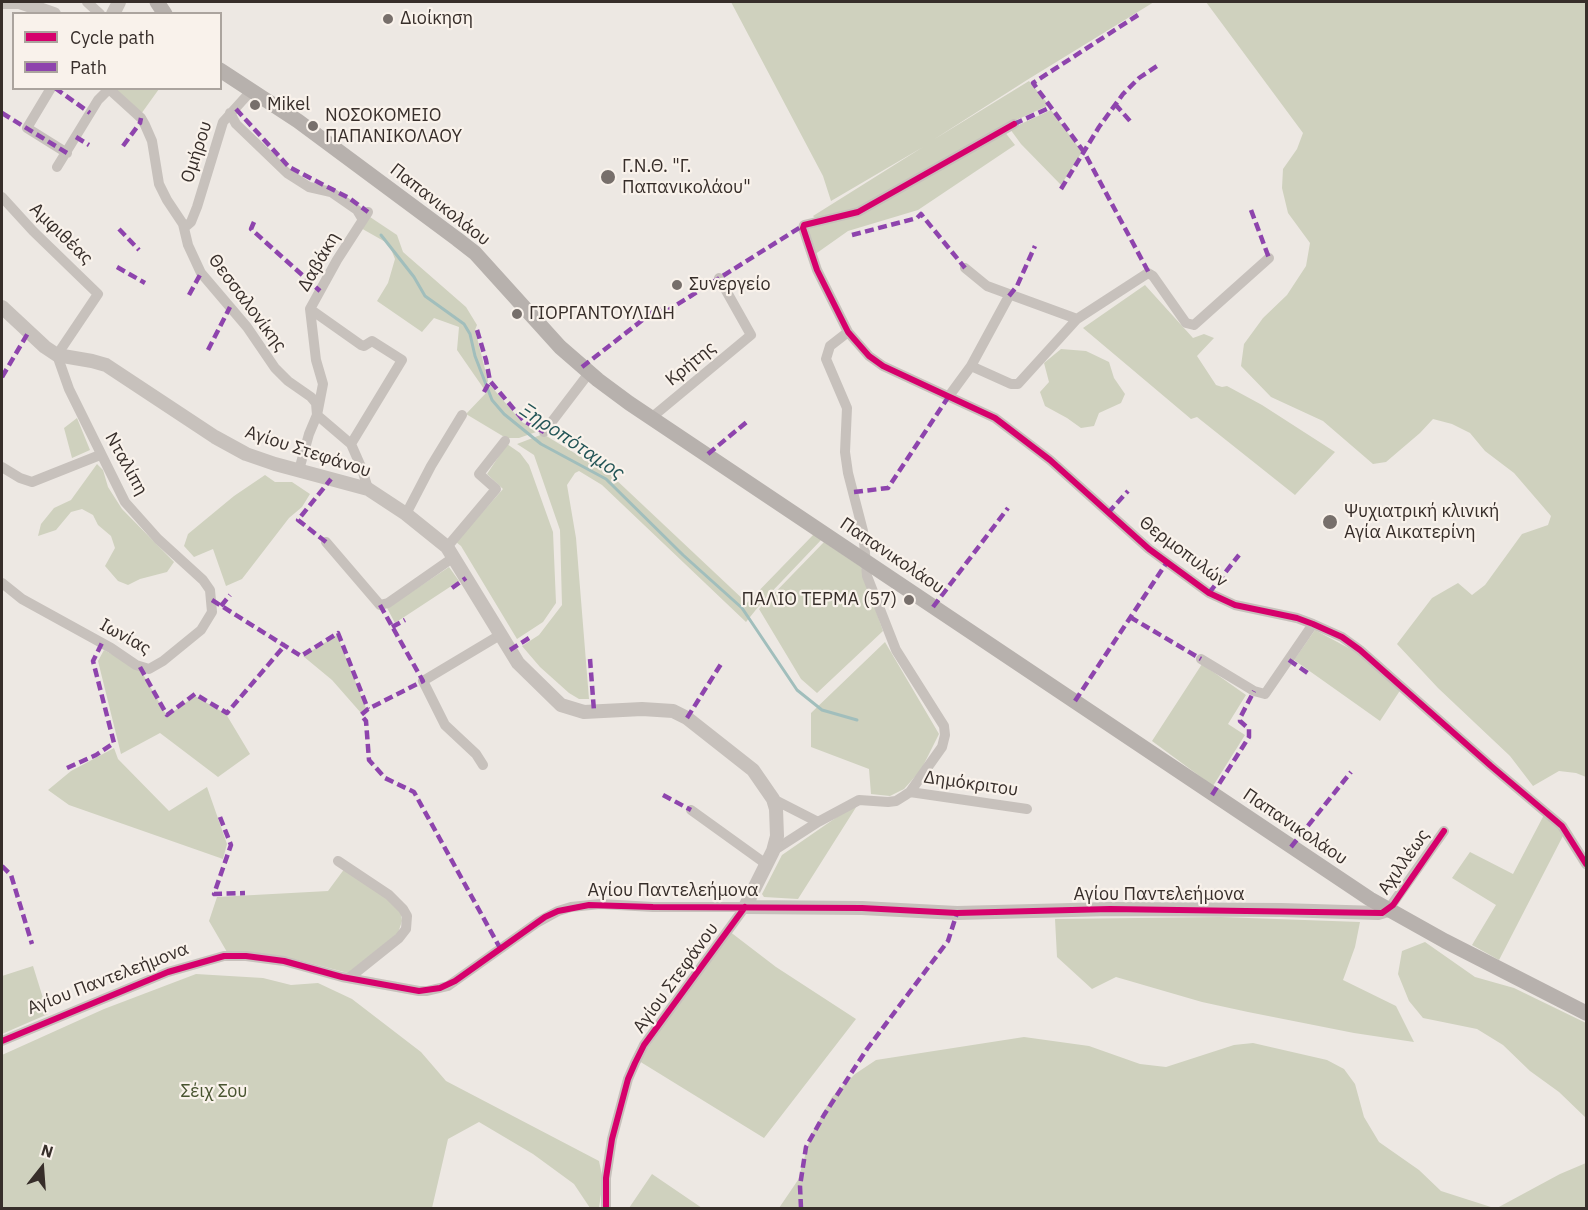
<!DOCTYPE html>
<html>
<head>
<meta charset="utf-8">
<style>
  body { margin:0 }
  #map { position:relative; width:1588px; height:1210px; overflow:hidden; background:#ede8e3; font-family:"IBM Plex Sans",sans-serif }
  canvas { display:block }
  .frame { position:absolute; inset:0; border:3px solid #372e2a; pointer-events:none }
  .legend { position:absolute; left:12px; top:12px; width:210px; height:78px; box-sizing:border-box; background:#f9f2eb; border:2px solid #aba49e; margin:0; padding:8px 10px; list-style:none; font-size:18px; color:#372e2a }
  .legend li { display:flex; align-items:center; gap:12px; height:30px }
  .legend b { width:30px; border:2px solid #aba49e }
  .north { position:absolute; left:12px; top:1138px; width:60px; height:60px; -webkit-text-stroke:4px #f9f2eb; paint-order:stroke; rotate:17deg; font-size:16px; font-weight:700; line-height:24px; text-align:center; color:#372e2a }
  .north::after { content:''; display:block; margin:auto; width:21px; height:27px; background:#372e2a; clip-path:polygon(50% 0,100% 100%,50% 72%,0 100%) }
</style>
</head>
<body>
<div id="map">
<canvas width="1588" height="1210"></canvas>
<div class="frame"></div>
<ul class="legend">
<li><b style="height:8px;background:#d6006c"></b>Cycle path</li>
<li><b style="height:8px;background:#8e44ad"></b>Path</li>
</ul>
<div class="north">N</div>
</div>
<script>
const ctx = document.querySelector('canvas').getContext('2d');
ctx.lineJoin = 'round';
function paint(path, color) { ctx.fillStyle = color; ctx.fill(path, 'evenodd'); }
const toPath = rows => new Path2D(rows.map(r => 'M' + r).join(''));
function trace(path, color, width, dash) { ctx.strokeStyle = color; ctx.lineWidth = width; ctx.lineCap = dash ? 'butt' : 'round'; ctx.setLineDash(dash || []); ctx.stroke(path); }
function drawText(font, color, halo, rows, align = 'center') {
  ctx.font = font + ' "IBM Plex Sans",sans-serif'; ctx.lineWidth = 4.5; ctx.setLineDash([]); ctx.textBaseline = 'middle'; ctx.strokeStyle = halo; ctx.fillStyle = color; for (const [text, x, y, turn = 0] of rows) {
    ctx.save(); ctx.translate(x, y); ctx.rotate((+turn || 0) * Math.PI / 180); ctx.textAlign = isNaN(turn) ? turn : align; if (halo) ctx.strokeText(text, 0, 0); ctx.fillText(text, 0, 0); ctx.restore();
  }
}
paint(toPath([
  [731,2,1154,2,1027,80,933,140,1029,81,1049,105,1008,124,858,209,815,218,813,216,923,147,831,201,823,176],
  [1206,2,1586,2,1586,777,1576,773,1559,771,1533,786,1510,756,1438,688,1397,644,1432,598,1458,583,1472,595,1485,585,1522,534,1548,525,1551,516,1514,473,1485,451,1470,433,1452,424,1433,419,1420,433,1386,462,1373,464,1323,421,1271,397,1241,366,1244,344,1263,318,1287,295,1306,266,1310,243,1288,213,1282,188,1283,169,1297,149,1303,133],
  [116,89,159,89,141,114],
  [1051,110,1082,152,1061,185,1021,144,1010,129],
  [1004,131,1015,145,918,210,848,231,814,255,806,227,859,216],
  [367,215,397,235,403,252,466,307,477,325,475,330,488,381,484,389,457,350,459,327,434,318,422,332,377,301,388,283,395,259,389,244,359,227],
  [1145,285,1193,338,1204,334,1214,338,1197,356,1216,385,1222,387,1227,386,1262,405,1335,452,1295,495,1197,417,1191,419,1083,328],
  [1061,349,1086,351,1109,362,1114,378,1125,394,1121,403,1099,413,1094,426,1081,428,1067,418,1045,406,1040,392,1049,382,1044,363],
  [490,385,522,422,539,431,519,438,506,438,466,414,486,393],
  [77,418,90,450,72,458,64,428],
  [543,434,611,475,747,603,814,534,822,539,763,601,746,622,602,485,579,471,575,473,567,485,576,538,589,699,579,699,569,693,540,667,522,646,539,635,562,605,560,530,534,455,517,444],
  [507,444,520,453,529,465,553,532,556,603,543,622,517,639,461,546,456,542,503,489,487,474],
  [97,464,103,470,108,487,122,509,174,562,167,572,140,579,128,585,118,581,105,566,115,548,111,536,98,525,93,515,82,509,71,512,56,530,38,536,41,524,54,508,71,500],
  [265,475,275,482,292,482,310,494,302,507,289,518,242,579,226,586,213,549,194,557,184,546,188,534,234,496],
  [824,542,861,567,883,631,817,693,801,679,759,609],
  [449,567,459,581,395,623,387,608],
  [1315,630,1356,652,1401,689,1380,721,1294,660],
  [337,635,366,708,361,713,332,680,303,656],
  [885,642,939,734,921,770,904,789,890,796,871,794,869,769,811,747,811,713],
  [104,650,140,669,167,716,195,696,226,714,250,754,218,777,160,733,121,754,98,661],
  [1202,664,1246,695,1228,724,1245,735,1213,786,1152,741],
  [114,748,118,759,169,811,207,787,227,844,223,859,69,805,48,790,71,771],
  [860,801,798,899,764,897,762,894,782,855],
  [1545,813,1565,832,1499,960,1472,945,1496,905,1452,878,1470,852,1513,874],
  [345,868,385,896,401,912,402,921,398,933,348,973,298,960,227,952,209,921,217,897,328,891],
  [1221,917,1360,922,1355,947,1343,980,1396,1006,1414,1042,1354,1033,1248,1012,1202,1002,1116,977,1092,989,1057,957,1055,919],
  [729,931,776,967,856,1019,764,1138,639,1061],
  [1425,942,1475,977,1514,988,1586,1023,1586,1118,1559,1092,1530,1071,1503,1045,1477,1029,1423,1018,1409,1001,1398,974,1402,951],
  [33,966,48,1014,2,1034,2,976],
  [196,974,263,978,291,985,318,983,352,999,421,1052,446,1081,599,1161,603,1180,599,1208,590,1208,574,1184,533,1154,479,1122,448,1139,432,1208,2,1208,2,1055,104,1009],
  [1024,1037,1089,1046,1140,1064,1166,1067,1234,1045,1253,1043,1327,1060,1344,1069,1355,1084,1364,1117,1379,1142,1419,1170,1441,1191,1494,1208,779,1208,798,1180,811,1135,832,1097,855,1074,876,1060],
  [1586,1163,1586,1208,1497,1208,1560,1174],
  [652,1174,702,1208,629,1208]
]), '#cfd1be');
trace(toPath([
  [381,235,414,277,425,296,464,324,470,334,475,356,492,400,504,414,541,444,606,479,683,555,742,608,797,690,822,710,857,720]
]), '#a1bebc', 3);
trace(toPath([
  [87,2,100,14],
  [51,88,27,128,67,153],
  [108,88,141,118,145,125,152,141,159,184,167,200,183,224,188,245,201,273,247,327,275,368,288,381,311,397,316,403,317,415,351,444,362,469,368,489],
  [230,113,236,124,287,173,309,187,331,192,357,210,363,220],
  [1014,124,858,212,804,225,803,228,817,270,848,332,869,356,883,366,995,418,1050,460,1149,549,1209,593,1235,605,1297,618,1313,624,1342,637,1360,650,1491,766,1562,826,1586,864],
  [57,167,98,100,109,89],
  [2,197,33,231,98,294,57,355,69,389,125,502,158,539,203,580,210,590,212,612,201,630,163,661,149,669,136,665,111,648,22,599,2,583],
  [184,228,191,222,197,207,223,122,251,91],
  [965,268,987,286,1077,319],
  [310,309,361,345,364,346,372,341,402,360,351,444],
  [971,366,1011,384,1018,384,1077,319,1148,273,1153,276,1186,323,1194,325,1269,258],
  [949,396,971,366,1009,296],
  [651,418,751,335,719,278],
  [544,432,589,373],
  [2,467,20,478,32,482,100,455],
  [299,470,309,434,317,415,323,384,316,360,310,309,337,260,368,212],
  [406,514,431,466,462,415],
  [326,542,380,605,388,603,454,557],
  [447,547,496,489,479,474,505,441],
  [1201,659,1254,691,1265,694,1313,624],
  [483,765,476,754,445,725,423,681,500,635],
  [910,792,1027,809],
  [773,799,818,822],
  [691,810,766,864],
  [773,851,818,822,859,800,888,802,896,801,904,796,910,792,942,747,945,735,944,726,896,650,867,576,863,531,848,473,845,452,847,408,826,359,830,346,848,332],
  [338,861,389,895,403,909,407,916,406,929,399,938,349,978],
  [1388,910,1444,831],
  [2,1041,168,972,224,956,246,956,284,961,342,977,419,991,427,991,448,986,538,922,558,911,571,907,600,904,653,907,745,907],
  [606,1208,606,1178,612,1139,628,1079,635,1063,644,1045,745,907]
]), '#c7c1bc', 10);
trace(toPath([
  [2,2,19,2,54,14],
  [113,14,119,2],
  [2,307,45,347,57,355,92,361,106,365,215,437,246,454,275,464,368,489,406,514,447,547,518,663,561,705,584,712,642,709,673,711,687,718,753,770,773,799,776,809,777,836,773,851,745,907,862,908,957,913,1110,909,1281,910,1378,913,1388,910]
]), '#c7c1bc', 14);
trace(toPath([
  [157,2,165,14],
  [220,70,298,121,457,239,475,253,560,347,598,380,629,403,1370,899,1445,941,1586,1013]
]), '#b7b1ad', 15);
trace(toPath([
  [1138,15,1033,83,1084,152,1149,273],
  [55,88,90,113],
  [1115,104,1130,121],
  [236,109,289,167,349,198,368,212],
  [2,113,67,153],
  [1014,124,1051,107],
  [76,137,89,145],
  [123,146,140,123,141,118],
  [1061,189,1099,127,1123,94,1139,78,1160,64],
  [1251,210,1269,258],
  [254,222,251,229,320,291],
  [119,229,139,250],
  [852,235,917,218,921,214,965,268],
  [117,267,145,283],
  [189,295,201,273],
  [1009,296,1017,286,1035,246],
  [477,330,486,360,490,381,524,421,544,432],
  [208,350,230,307],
  [582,367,658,308,662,314,804,225],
  [2,377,28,333],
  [484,392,490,381],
  [708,454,749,420],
  [854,492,888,488,949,396],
  [1108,513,1128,491],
  [326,542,298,520,331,479],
  [452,588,466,578],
  [1209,593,1239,555],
  [212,600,301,656,338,633,368,709],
  [380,605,423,681,368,709,361,715,366,721,369,760,385,778,414,792,500,948],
  [221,606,230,595],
  [933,607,1008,508],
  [1130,617,1201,659],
  [392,627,405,620],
  [510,650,529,638],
  [590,659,594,711],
  [1289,660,1309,674],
  [140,667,167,715,195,694,227,713,286,644],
  [1075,701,1167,562],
  [687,718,721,664],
  [67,768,96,755,114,743,93,661,102,643],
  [663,795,691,810],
  [1212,795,1249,737,1249,729,1240,721,1240,718,1254,691],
  [220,817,231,845,214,894,245,893],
  [1291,847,1351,772],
  [2,866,11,875,32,944],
  [801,1208,800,1186,806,1147,824,1115,867,1049,948,941,957,913]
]), '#8e44ad', 4.5, [9, 4.5]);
trace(toPath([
  [1014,124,858,212,804,225,803,228,817,270,848,332,869,356,883,366,995,418,1050,460,1149,549,1209,593,1235,605,1297,618,1313,624,1342,637,1360,650,1491,766,1562,826,1586,864],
  [2,1041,168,972,224,956,246,956,284,961,342,977,419,991,440,988,455,981,545,917,558,911,589,905,653,907,862,908,957,913,1110,909,1382,913,1393,905,1444,831],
  [606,1208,606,1178,612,1139,628,1079,635,1063,644,1045,745,907]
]), '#d6006c', 6);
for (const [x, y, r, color] of [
  [388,19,6,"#776f6b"],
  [255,105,6,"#776f6b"],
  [313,126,6,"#776f6b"],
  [608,177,8,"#776f6b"],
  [677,285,6,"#776f6b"],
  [517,314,6,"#776f6b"],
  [1330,522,8,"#776f6b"],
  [909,600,6,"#776f6b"]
]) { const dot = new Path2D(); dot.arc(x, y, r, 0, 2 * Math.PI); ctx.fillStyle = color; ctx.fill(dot); trace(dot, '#f9f2eb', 2); }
drawText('18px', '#372e2a', '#f9f2eb', [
  ["Διοίκηση",400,19],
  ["Mikel",267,105],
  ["ΝΟΣΟΚΟΜΕΙΟ",325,116],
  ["ΠΑΠΑΝΙΚΟΛΑΟΥ",325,137],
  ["Γ.Ν.Θ. \"Γ.",622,167],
  ["Παπανικολάου\"",622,188],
  ["Συνεργείο",689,285],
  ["ΓΙΟΡΓΑΝΤΟΥΛΙΔΗ",529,314],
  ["Ψυχιατρική κλινική",1344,512],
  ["Αγία Αικατερίνη",1344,533],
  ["ΠΑΛΙΟ ΤΕΡΜΑ (57)",897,600,"right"]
], 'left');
drawText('18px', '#372e2a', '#f9f2eb', [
  ["Ομήρου",197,152,-72],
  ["Παπανικολάου",440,205,38],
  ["Αμφιθέας",61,234,44],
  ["Δαβάκη",319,262,-60],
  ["Θεσσαλονίκης",247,303,53],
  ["Κρήτης",691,364,-39],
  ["Αγίου Στεφάνου",308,452,18],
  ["Νταλίπη",126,464,61],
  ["Θερμοπυλών",1183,552,37],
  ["Παπανικολάου",892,556,34],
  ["Ιωνίας",125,637,29],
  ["Δημόκριτου",971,784,8],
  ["Παπανικολάου",1295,827,34],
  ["Αχιλλέως",1404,862,-55],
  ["Αγίου Παντελεήμονα",673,891],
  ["Αγίου Παντελεήμονα",1159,895],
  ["Αγίου Στεφάνου",676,978,-54],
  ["Αγίου Παντελεήμονα",108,979,-21]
]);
drawText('18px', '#485430', '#f9f2eb', [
  ["Σέιχ Σου",214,1092]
]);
drawText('italic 20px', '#225456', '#f9f2eb', [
  ["Ξηροπόταμος",572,442,34]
]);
</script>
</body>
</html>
